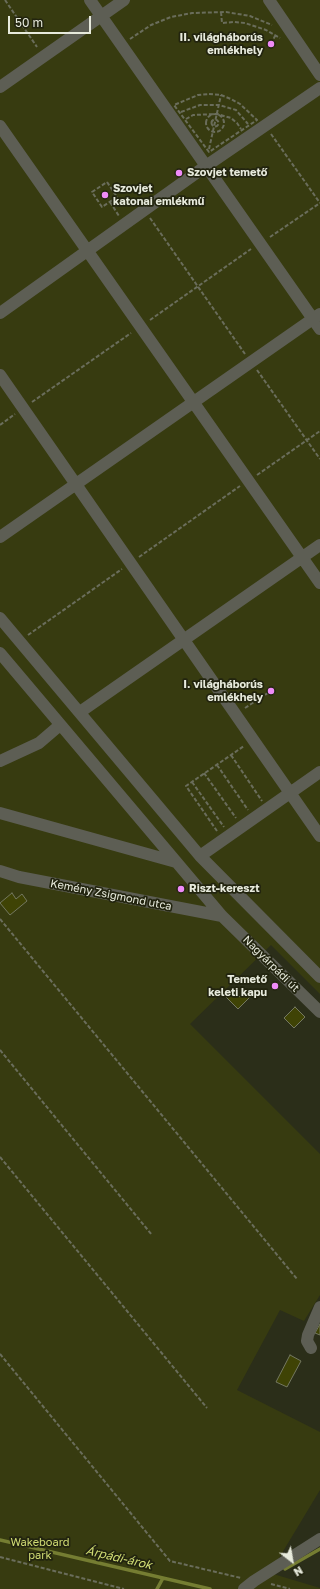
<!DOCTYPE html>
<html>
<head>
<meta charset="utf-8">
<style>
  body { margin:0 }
  #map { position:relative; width:320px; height:1589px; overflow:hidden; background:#2b2e19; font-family:"Golos Text",sans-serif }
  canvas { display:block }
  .north { position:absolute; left:272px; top:1541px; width:40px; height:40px; -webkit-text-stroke:3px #22240f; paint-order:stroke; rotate:149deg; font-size:11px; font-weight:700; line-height:16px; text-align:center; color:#e7eadc }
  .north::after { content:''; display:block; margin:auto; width:14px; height:18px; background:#e7eadc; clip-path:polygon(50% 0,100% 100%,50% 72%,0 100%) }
  .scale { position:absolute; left:8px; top:16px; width:83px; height:18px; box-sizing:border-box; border:2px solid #e7eadc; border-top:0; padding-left:5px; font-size:12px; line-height:14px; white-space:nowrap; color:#e7eadc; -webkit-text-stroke:3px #22240f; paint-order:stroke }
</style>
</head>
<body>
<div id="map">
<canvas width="320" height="1589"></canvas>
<div class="north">N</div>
<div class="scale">50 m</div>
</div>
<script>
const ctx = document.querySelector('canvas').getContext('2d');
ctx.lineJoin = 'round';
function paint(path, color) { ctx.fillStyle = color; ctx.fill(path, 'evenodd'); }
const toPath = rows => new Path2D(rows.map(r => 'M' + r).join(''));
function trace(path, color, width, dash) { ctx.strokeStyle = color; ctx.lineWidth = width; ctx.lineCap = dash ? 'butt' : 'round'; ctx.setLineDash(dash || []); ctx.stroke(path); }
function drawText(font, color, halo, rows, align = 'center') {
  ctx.font = font + ' "Golos Text",sans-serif'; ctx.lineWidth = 3.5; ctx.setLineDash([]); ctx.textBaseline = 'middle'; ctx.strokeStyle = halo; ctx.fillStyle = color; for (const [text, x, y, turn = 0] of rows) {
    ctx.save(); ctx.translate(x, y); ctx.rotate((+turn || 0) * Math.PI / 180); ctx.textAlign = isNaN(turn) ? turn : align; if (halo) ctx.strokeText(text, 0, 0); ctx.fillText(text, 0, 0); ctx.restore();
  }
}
paint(toPath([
  [0,0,320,0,320,994,271,945,190,1024,320,1154,320,1295,304,1321,280,1310,237,1390,320,1432,320,1490,270,1573,320,1588,320,1589,0,1589]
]), '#373b10');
trace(toPath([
  [0,1540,210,1589],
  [285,1569,320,1549],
  [157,1589,163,1578]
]), '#757d32', 3.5);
const building = toPath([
  [12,893,16,899,22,894,27,901,10,915,0,903,12,893],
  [231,989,239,997,244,992,250,997,238,1009,225,996,231,989],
  [295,1007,305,1017,294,1028,284,1018,295,1007],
  [320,1324,320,1335,315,1333,320,1324],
  [290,1355,301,1361,287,1387,276,1382,290,1355]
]);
paint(building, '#3f4305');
trace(building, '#747860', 1);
trace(toPath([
  [5,0,37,47],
  [221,12,222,23,234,22,245,23,266,30,280,38],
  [130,39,151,25,171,17,192,13,226,12,250,16,272,25],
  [271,44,276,34],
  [209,94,221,95,231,99,240,104,257,120,209,152,174,105,198,95,209,94],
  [181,112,200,105,219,105,236,110,248,124],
  '206 123a9 9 0 1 1 18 0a9 9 0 1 1-18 0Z',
  [186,119,193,115,217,114,231,118,237,123,241,129],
  '211.5 123a3.5 3.5 0 1 1 7 0a3.5 3.5 0 1 1-7 0Z',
  [271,134,320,203],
  [209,149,221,95],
  [107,182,117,197,102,207,92,192,107,182],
  [110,202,119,216],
  [150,218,245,354],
  [270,237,320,203],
  [150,320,251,249],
  [257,370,320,459],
  [32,402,131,333],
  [0,425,15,414],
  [257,475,320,431],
  [139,557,240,486],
  [28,635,122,569],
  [245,708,271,691],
  [231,755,262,801],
  [217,765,248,810],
  [204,773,236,818],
  [192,782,224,827],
  [217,831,186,786,244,746],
  [0,919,297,1279],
  [0,1050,152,1235],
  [0,1157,207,1408],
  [0,1354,170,1561,241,1578],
  [0,1557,124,1589],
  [271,1584,290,1589]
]), '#6a6d5b', 2, [4, 2]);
trace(toPath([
  [90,0,320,329],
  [269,0,320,75],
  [0,87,124,0],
  [0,126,320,583],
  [0,313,206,166,320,88],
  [0,375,320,836],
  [0,537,320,314],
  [0,618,200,856,320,977],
  [0,653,222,916,320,1012],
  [80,712,320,545],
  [0,761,39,743,60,725],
  [0,813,176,862],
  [200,856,320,772],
  [0,871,19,877,222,916],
  [311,1348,307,1341,308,1335,320,1307],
  [244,1589,254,1581,320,1539]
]), '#5d5e54', 12);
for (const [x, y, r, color] of [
  [271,44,4,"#ef8bf7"],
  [179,173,4,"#ef8bf7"],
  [105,195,4,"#ef8bf7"],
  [271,691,4,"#ef8bf7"],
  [181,889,4,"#ef8bf7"],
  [275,986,4,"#ef8bf7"]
]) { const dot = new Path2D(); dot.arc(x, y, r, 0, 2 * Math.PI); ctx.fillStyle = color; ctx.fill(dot); trace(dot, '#22240f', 1.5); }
drawText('bold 11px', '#e7eadc', '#22240f', [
  ["II. világháborús",263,38],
  ["emlékhely",263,51],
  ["Szovjet temető",187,173,"left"],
  ["Szovjet",113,189,"left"],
  ["katonai emlékmű",113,202,"left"],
  ["I. világháborús",263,685],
  ["emlékhely",263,698],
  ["Riszt-kereszt",189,889,"left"],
  ["Temető",267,980],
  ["keleti kapu",267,993]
], 'right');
drawText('11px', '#e7eadc', '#22240f', [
  ["Kemény Zsigmond utca",111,895,11],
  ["Nagyárpádi út",271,964,45]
]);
drawText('11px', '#cfda73', '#22240f', [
  ["Wakeboard",40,1543],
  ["park",40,1556]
]);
drawText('italic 12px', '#d0dc74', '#22240f', [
  ["Árpádi-árok",119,1558,13]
]);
</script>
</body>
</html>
